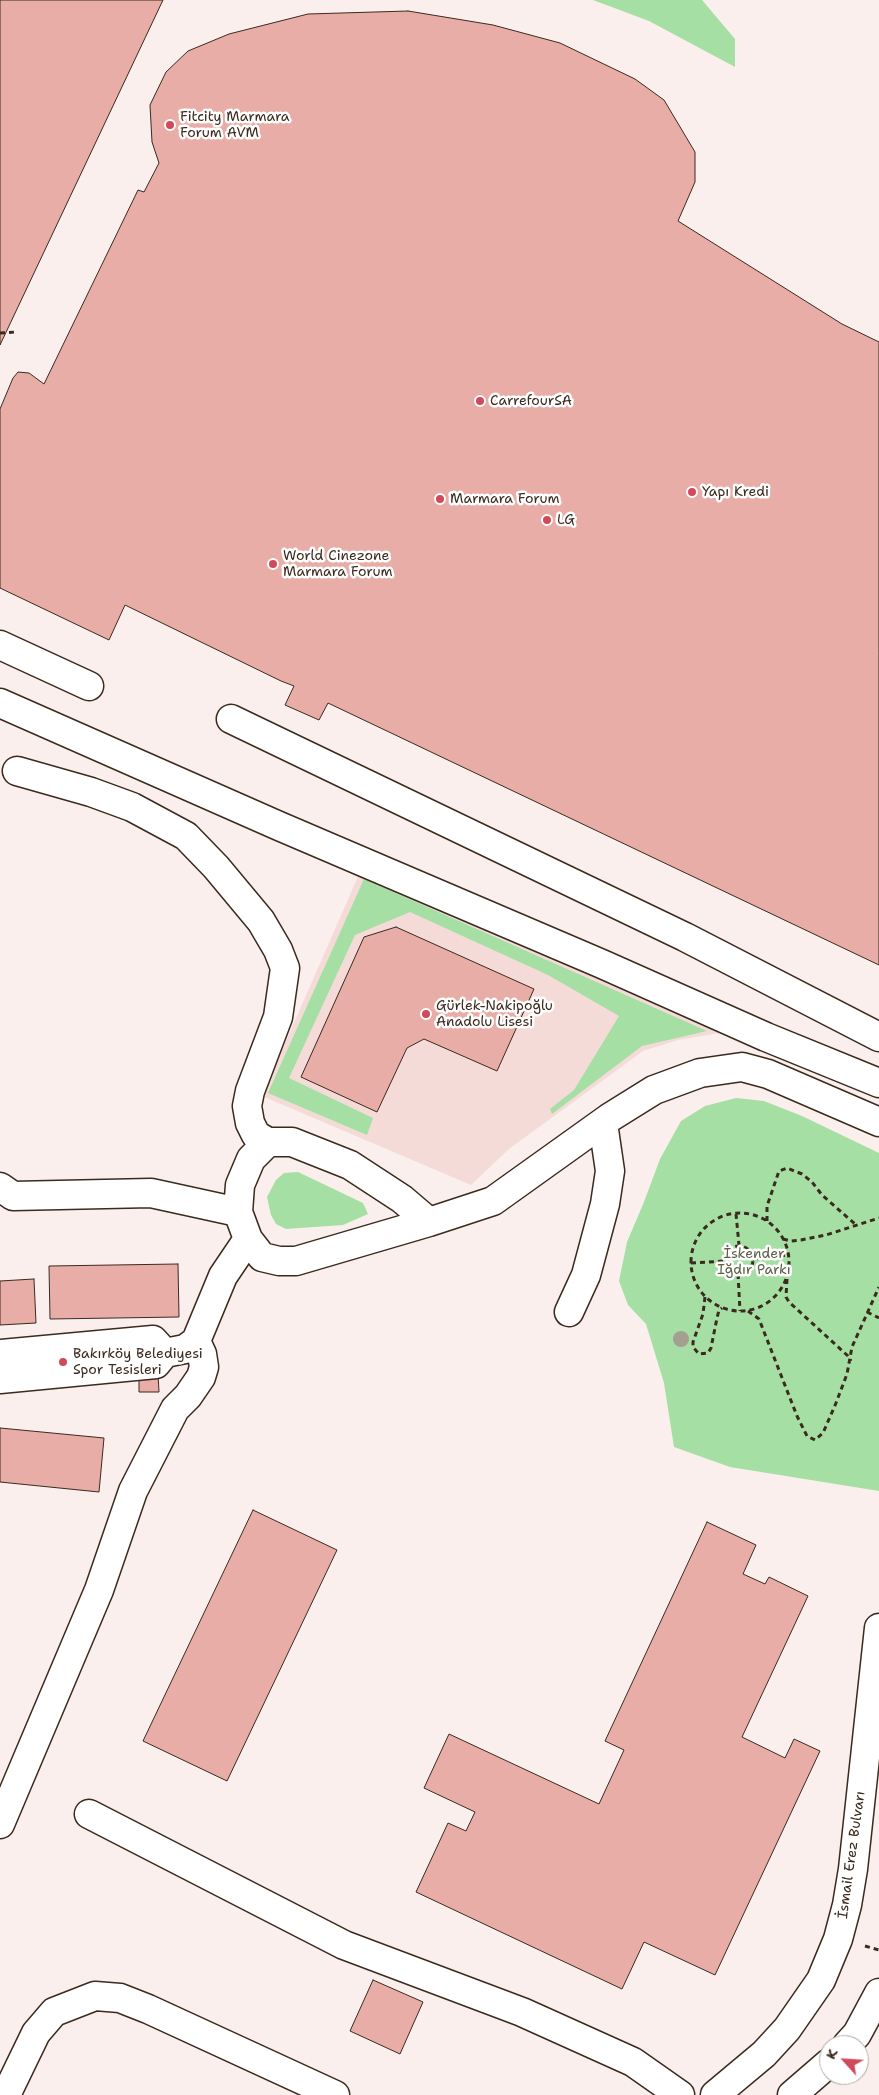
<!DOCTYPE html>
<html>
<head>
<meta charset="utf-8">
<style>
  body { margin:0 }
  #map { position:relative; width:879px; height:2095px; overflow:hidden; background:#faefed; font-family:"Shantell Sans",sans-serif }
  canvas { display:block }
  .north { position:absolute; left:819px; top:2035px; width:50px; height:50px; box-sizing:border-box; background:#fff; border:1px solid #b1aaa5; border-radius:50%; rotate:296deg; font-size:14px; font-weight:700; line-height:20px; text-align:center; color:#3b2a1e }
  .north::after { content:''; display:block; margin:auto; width:18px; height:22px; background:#d1495b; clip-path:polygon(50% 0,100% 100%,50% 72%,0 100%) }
</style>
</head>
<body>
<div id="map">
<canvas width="879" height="2095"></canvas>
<div class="north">K</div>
</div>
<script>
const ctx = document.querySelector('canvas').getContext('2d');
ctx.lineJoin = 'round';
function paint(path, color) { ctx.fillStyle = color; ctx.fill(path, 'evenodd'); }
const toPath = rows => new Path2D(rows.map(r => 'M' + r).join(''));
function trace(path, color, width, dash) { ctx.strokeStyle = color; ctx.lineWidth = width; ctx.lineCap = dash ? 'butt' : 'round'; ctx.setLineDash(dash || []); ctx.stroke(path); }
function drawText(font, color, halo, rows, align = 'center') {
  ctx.font = font + ' "Shantell Sans",sans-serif'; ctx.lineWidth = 5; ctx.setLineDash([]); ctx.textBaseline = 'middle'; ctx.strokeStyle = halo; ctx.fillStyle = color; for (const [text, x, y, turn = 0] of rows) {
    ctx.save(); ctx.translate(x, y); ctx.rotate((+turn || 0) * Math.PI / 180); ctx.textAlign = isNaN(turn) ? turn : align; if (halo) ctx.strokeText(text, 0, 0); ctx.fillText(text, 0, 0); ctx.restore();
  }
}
paint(toPath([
  [360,872,726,1032,678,1040,643,1051,509,1149,471,1185,262,1096]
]), '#f5dbd8');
paint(toPath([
  [593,0,702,0,735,39,735,67,649,21],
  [364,879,707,1031,642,1046,552,1114,550,1109,574,1090,619,1016,548,975,410,912,355,935,289,1078,373,1118,367,1135,268,1093],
  [736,1098,764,1101,802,1116,879,1153,879,1491,730,1467,674,1447,664,1383,646,1324,628,1305,619,1281,627,1242,644,1202,660,1159,681,1121,705,1106],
  [298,1172,363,1203,368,1214,343,1225,286,1229,276,1224,271,1215,267,1197,276,1180,284,1173]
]), '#a6dfa4');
const building = toPath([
  [0,0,163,0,0,345,0,0],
  [408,11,493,25,560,43,635,79,664,100,695,152,695,182,678,221,842,324,879,342,879,965,328,703,319,720,285,705,294,686,281,681,125,605,109,640,0,588,0,409,13,378,18,372,29,373,44,384,138,190,144,192,159,163,152,142,150,105,166,72,188,51,229,34,308,14,408,11],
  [396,927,534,989,497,1071,424,1039,407,1048,377,1112,301,1077,364,937,396,927],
  [178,1264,179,1317,50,1319,49,1266,178,1264],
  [34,1279,36,1323,0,1325,0,1281,34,1279],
  [139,1374,158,1374,159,1392,139,1392,139,1374],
  [0,1428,104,1438,99,1492,0,1482,0,1428],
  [253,1510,337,1550,227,1781,143,1741,253,1510],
  [707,1522,756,1545,743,1574,765,1584,769,1577,808,1596,742,1737,785,1758,794,1739,820,1751,715,1975,644,1942,622,1989,416,1892,448,1823,466,1831,475,1812,424,1788,449,1734,599,1804,624,1750,605,1741,707,1522],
  [373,1980,423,2002,400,2054,350,2031,373,1980]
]);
paint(building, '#e8ada6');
trace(building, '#3b2a1e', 1);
const minor = toPath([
  [0,645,89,686],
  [0,703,279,826,602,964,766,1037,879,1083],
  [231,719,685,937,879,1037],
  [17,771,91,792,132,807,186,836,216,867,261,921,278,950,285,968,278,1017,250,1091,247,1106,250,1123,256,1135,268,1142],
  [268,1142,292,1142,350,1165,402,1199,429,1222,296,1261,279,1261,262,1257,248,1239,238,1212,240,1185,251,1159,268,1142],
  [0,1187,13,1196,151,1193,238,1212],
  [429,1222,493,1201,609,1118,654,1090,700,1073,742,1067,768,1074,879,1122],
  [569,1312,586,1275,605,1204,610,1171,603,1123],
  [0,1354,153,1340,165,1353],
  [0,1379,156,1364,165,1353,185,1349,196,1341,223,1276,248,1239],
  [89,1814,344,1945,522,2012,633,2062,680,2095],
  [0,1824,99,1590,133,1491,175,1409,188,1396,201,1377,204,1367,202,1354,196,1341],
  [847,2045,857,2034,879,1993],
  [6,2095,36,2033,54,2012,95,1996,120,1998,148,2009,335,2095],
  [715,2095,764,2054,787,2029,821,1980,838,1939,847,1905,853,1869,879,1628],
  [792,2095,829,2063]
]);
trace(minor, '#3b2a1e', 31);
trace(toPath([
  [0,333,16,332],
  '691 1262a49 49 0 1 1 98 0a49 49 0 1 1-98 0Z',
  [736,1214,739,1245],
  [767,1221,767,1206,779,1171,787,1168,802,1174,812,1182,822,1195,855,1224],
  [783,1239,791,1241,801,1240,826,1235,879,1218],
  '725 1260a14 14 0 1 1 28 0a14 14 0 1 1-28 0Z',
  [753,1259,789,1255],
  [691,1263,725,1261],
  [738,1274,740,1311],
  [787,1279,786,1297,789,1302,848,1356,851,1361],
  [705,1297,703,1314,693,1342,693,1347,699,1354,708,1353,711,1348,717,1318,719,1310,722,1308],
  [748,1311,759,1319,797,1416,807,1436,815,1440,823,1433,836,1403,847,1374,852,1347,879,1287],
  [867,1312,879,1318],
  [865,1946,879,1950]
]), '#3b2a1e', 3, [5, 4]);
trace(minor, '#fff', 28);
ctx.fillStyle = '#a3a091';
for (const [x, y] of [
  [681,1339]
]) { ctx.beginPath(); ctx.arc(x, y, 8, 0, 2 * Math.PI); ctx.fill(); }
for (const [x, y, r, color] of [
  [170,125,5,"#d1495b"],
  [480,401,5,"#d1495b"],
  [692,492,5,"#d1495b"],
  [440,499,5,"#d1495b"],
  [547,520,5,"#d1495b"],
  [273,564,5,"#d1495b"],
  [426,1014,5,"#d1495b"],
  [63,1362,5,"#d1495b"]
]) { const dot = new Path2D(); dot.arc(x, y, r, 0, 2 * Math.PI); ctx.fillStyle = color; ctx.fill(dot); trace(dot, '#fff', 2); }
drawText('14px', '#3b2a1e', '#fff', [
  ["Fitcity Marmara",180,117],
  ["Forum AVM",180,133],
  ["CarrefourSA",490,401],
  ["Yapı Kredi",702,492],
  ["Marmara Forum",450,499],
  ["LG",557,520],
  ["World Cinezone",283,556],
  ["Marmara Forum",283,572],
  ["Gürlek-Nakipoğlu",436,1006],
  ["Anadolu Lisesi",436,1022],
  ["Bakırköy Belediyesi",73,1354],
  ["Spor Tesisleri",73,1370]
], 'left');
drawText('14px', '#5b6046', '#fff', [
  ["İskender",754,1254],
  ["Iğdır Parkı",754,1270]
]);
drawText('14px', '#3b2a1e', '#fff', [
  ["İsmail Erez Bulvarı",852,1855,-82]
]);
</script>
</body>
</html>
